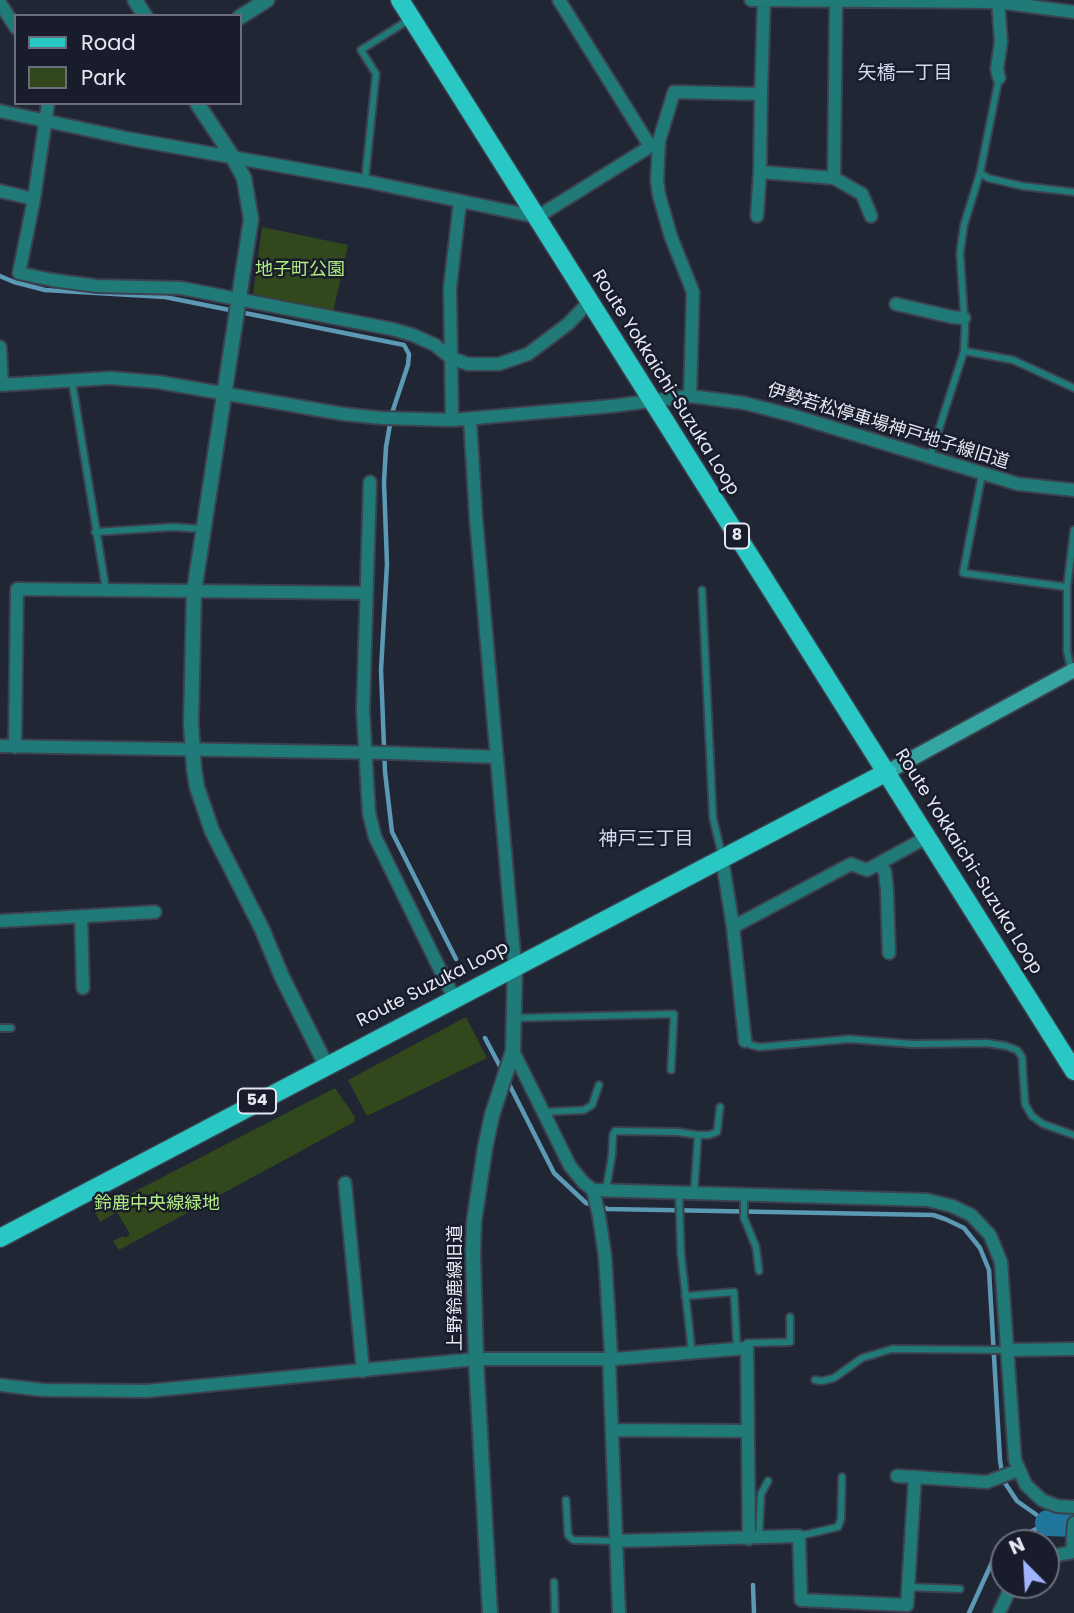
<!DOCTYPE html>
<html>
<head>
<meta charset="utf-8">
<style>
  body { margin:0 }
  #map { position:relative; width:1074px; height:1613px; overflow:hidden; background:#212635; font-family:Poppins,sans-serif }
  canvas { display:block }
  .legend { position:absolute; left:14px; top:14px; width:228px; height:91px; box-sizing:border-box; background:#181c2b; border:2px solid #6a6e7b; margin:0; padding:9px 12px; list-style:none; font-size:21px; color:#e4e8f3 }
  .legend li { display:flex; align-items:center; gap:14px; height:35px }
  .legend b { width:35px; border:2px solid #6a6e7b }
  .north { position:absolute; left:990px; top:1529px; width:70px; height:70px; box-sizing:border-box; background:#181c2b; border:2px solid #6a6e7b; border-radius:50%; rotate:336deg; font-size:19px; font-weight:700; line-height:28px; text-align:center; color:#e4e8f3 }
  .north::after { content:''; display:block; margin:auto; width:24px; height:32px; background:#a1b3fd; clip-path:polygon(50% 0,100% 100%,50% 72%,0 100%) }
</style>
</head>
<body>
<div id="map">
<canvas width="1074" height="1613"></canvas>
<ul class="legend">
<li><b style="height:9px;background:#29c8c4"></b>Road</li>
<li><b style="height:19px;background:#30481b"></b>Park</li>
</ul>
<div class="north">N</div>
</div>
<script>
const ctx = document.querySelector('canvas').getContext('2d');
ctx.lineJoin = 'round';
function paint(path, color) { ctx.fillStyle = color; ctx.fill(path, 'evenodd'); }
const toPath = rows => new Path2D(rows.map(r => 'M' + r).join(''));
function trace(path, color, width, dash) { ctx.strokeStyle = color; ctx.lineWidth = width; ctx.lineCap = dash ? 'butt' : 'round'; ctx.setLineDash(dash || []); ctx.stroke(path); }
function drawText(font, color, halo, rows, align = 'center') {
  ctx.font = font + ' Poppins,"Noto Sans JP",sans-serif'; ctx.lineWidth = 5; ctx.setLineDash([]); ctx.textBaseline = 'middle'; ctx.strokeStyle = halo; ctx.fillStyle = color; for (const [text, x, y, turn = 0] of rows) {
    ctx.save(); ctx.translate(x, y); ctx.rotate((+turn || 0) * Math.PI / 180); ctx.textAlign = isNaN(turn) ? turn : align; if (halo) ctx.strokeText(text, 0, 0); ctx.fillText(text, 0, 0); ctx.restore();
  }
}
paint(toPath([
  [262,227,348,245,333,313,253,294],
  [466,1017,487,1058,367,1116,348,1080],
  [335,1088,355,1117,354,1122,119,1250,113,1241,123,1236,125,1238,130,1234,117,1212,100,1222,95,1212]
]), '#30481b');
trace(toPath([
  [0,276,14,282,45,290,165,297,404,345,409,354,408,365,392,413,386,447,384,482,387,564,381,670,385,772,392,832,456,959],
  [485,1038,503,1072],
  [507,1080,554,1173,586,1203,608,1209,933,1215,945,1219,964,1228,980,1248,989,1270,1000,1460,1003,1480,1017,1501,1048,1523],
  [1008,1543,1048,1523],
  [753,1585,754,1613],
  [969,1613,994,1558,1004,1547]
]), '#5b99b5', 4.5);
trace(toPath([
  [1048,1523,1074,1524]
]), '#20779b', 26);
const service = toPath([
  [980,173,988,178,1022,186,1074,192],
  [365,180,376,74,361,50,410,19],
  [964,351,1013,360,1074,388],
  [72,381,106,590],
  [930,457,964,351,965,329,960,253,964,225,980,173,999,78],
  [982,474,963,573,1067,587],
  [95,532,173,527,204,529],
  [702,590,713,818,722,856],
  [1071,670,1067,651,1067,587,1074,530],
  [515,1018,674,1014,671,1070],
  [0,1028,11,1028],
  [745,1041,751,1045,760,1047,850,1039,912,1044,987,1043,1006,1046,1017,1050,1022,1057,1025,1104,1032,1116,1043,1124,1074,1135],
  [544,1112,584,1110,592,1105,599,1085],
  [698,1135,709,1135,717,1132,720,1107],
  [606,1190,612,1155,613,1135,615,1131,678,1132,698,1135,694,1194],
  [679,1194,681,1254,692,1353],
  [744,1195,744,1218,756,1247,759,1271],
  [685,1296,734,1292,737,1349],
  [747,1346,747,1343,790,1342,790,1317],
  [815,1380,822,1381,834,1378,862,1358,892,1349,1006,1350],
  [566,1500,568,1535,573,1540,616,1541],
  [759,1536,761,1494,768,1481],
  [799,1536,838,1527,841,1519,842,1477],
  [554,1582,555,1613],
  [908,1587,960,1589]
]);
const minor = toPath([
  [559,0,650,146],
  [751,0,998,2,1074,12],
  [998,0,1001,42,997,69,999,78],
  [0,3,16,28],
  [761,94,760,172,834,178,836,1],
  [48,103,34,199,19,273,52,280,97,286,181,288,392,329,413,335,435,345,451,358,468,364,499,364,528,354,568,324,589,302],
  [0,111,131,139,365,181,537,217,659,141,674,92,761,94,764,0],
  [659,141,657,180,659,195,671,237,693,292,690,396],
  [834,178,862,194,871,216],
  [0,191,34,199],
  [757,216,760,172],
  [896,304,952,317,964,318],
  [0,347,2,385],
  [0,385,110,378,158,382,343,414,382,418,452,420,612,406,690,396,744,403,791,415,1018,484,1074,490],
  [452,420,450,288,460,202],
  [470,420,476,518,515,966],
  [370,482,363,711,369,813,375,837,454,998],
  [0,746,392,753,497,757],
  [15,747,17,589,365,593],
  [722,858,733,927,745,1041],
  [880,863,885,872,887,891,889,953],
  [81,916,83,988],
  [0,921,155,912],
  [733,927,851,864,867,870,927,837],
  [513,1051,570,1166,584,1183,593,1190,599,1216,605,1256,611,1354,609,1358,619,1613],
  [345,1183,363,1371],
  [593,1190,927,1200,952,1206,971,1215,990,1235,1001,1262,1015,1460,1026,1485,1042,1500,1057,1506,1074,1507],
  [1008,1350,1074,1349],
  [0,1385,43,1390,147,1391,476,1359,615,1359,747,1348,749,1539],
  [612,1430,748,1431],
  [897,1476,915,1477],
  [617,1541,799,1536,801,1600,907,1605,915,1477,987,1482,1019,1470],
  [1072,1552,1074,1523],
  [1046,1557,1074,1552],
  [999,1613,1012,1585]
]);
const tertiary = toPath([
  [135,0,145,16],
  [240,17,267,0],
  [197,103,232,156,244,178,251,219,194,592,191,723,194,769,197,787,212,831,262,929,282,977,326,1065],
  [490,1613,476,1359,473,1253,474,1222,485,1148,492,1115,513,1051,515,966]
]);
const secondary = toPath([
  [887,772,1074,670]
]);
const primary = toPath([
  [400,0,1074,1071],
  [0,1238,887,772]
]);
trace(service, '#3c4150', 10);
trace(minor, '#3c4150', 16);
trace(tertiary, '#3c4150', 18);
trace(secondary, '#3c4150', 18);
trace(primary, '#3c4150', 21);
trace(service, '#207a77', 6);
trace(minor, '#207a77', 12);
trace(tertiary, '#207a77', 14);
trace(secondary, '#35a5a1', 14);
trace(primary, '#29c8c4', 18);
for (const [x, y, w] of [
  [737,536,24],
  [257,1101,38]
]) { const box = new Path2D(); box.roundRect(x - w / 2, y - 12.5, w, 25, 5); ctx.fillStyle = '#181c2b'; ctx.fill(box); trace(box, '#e4e8f3', 2); }
drawText('bold 16px', '#e4e8f3', null, [
  ["8",737,536],
  ["54",257,1101]
]);
drawText('18px', '#b1ed81', '#181c2b', [
  ["地子町公園",300,270],
  ["鈴鹿中央線緑地",157,1204]
]);
drawText('18px', '#e4e8f3', '#181c2b', [
  ["Route Yokkaichi-Suzuka Loop",665,383,58],
  ["伊勢若松停車場神戸地子線旧道",888,427,17],
  ["Route Yokkaichi-Suzuka Loop",968,862,58],
  ["Route Suzuka Loop",433,985,-27],
  ["上野鈴鹿線旧道",456,1288,-90]
]);
drawText('19px', '#d1d8ed', '#181c2b', [
  ["矢橋一丁目",905,74],
  ["神戸三丁目",646,840]
]);
</script>
</body>
</html>
